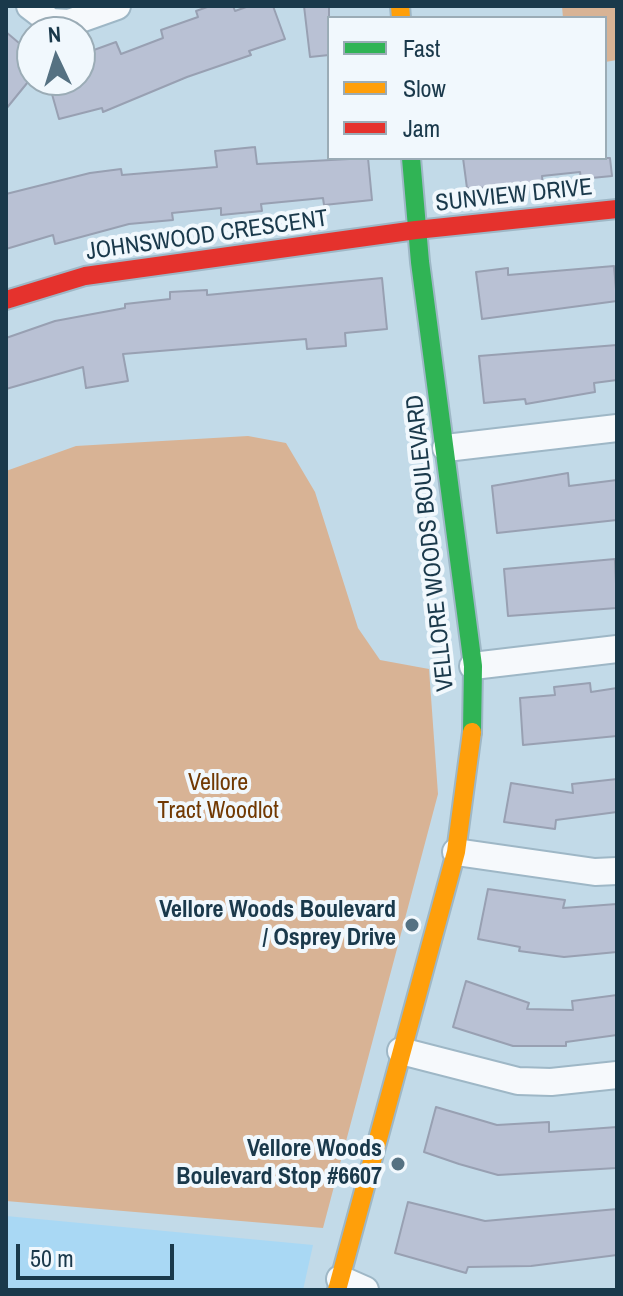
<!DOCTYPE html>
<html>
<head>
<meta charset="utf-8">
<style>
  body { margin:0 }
  #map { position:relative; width:623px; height:1296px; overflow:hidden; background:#c2dae8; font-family:"Archivo Narrow",sans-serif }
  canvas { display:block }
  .frame { position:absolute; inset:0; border:8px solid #1a394b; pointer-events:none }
  .legend { position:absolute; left:327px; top:16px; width:280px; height:144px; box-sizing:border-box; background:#f1f8fd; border:2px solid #9bacb6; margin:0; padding:10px 14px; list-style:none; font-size:24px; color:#1a394b }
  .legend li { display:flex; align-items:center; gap:16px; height:40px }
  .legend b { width:40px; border:2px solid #9bacb6 }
  .north { position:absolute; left:16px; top:16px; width:80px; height:80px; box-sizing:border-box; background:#f1f8fd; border:2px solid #9bacb6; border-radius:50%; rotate:356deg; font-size:22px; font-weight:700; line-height:32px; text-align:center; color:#1a394b }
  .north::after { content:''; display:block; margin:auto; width:28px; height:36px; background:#557182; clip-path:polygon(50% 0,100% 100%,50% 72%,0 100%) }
  .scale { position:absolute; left:16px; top:1244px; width:158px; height:36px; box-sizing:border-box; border:4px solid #1a394b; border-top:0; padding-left:10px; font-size:24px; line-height:28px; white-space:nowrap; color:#1a394b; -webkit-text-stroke:6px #f1f8fd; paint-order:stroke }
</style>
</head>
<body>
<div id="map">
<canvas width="623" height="1296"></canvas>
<div class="frame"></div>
<ul class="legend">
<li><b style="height:10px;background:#30b455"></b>Fast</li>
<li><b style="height:10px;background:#ff9f0a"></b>Slow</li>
<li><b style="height:10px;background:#e5322d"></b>Jam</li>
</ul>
<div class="north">N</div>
<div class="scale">50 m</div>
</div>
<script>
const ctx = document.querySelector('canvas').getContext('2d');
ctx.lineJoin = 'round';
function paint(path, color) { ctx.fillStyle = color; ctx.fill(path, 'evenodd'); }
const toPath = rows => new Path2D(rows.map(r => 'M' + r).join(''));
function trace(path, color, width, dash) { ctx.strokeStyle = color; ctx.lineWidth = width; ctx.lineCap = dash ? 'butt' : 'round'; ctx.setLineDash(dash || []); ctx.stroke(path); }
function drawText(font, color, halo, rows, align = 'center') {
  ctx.font = font + ' "Archivo Narrow",sans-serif'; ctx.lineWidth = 8; ctx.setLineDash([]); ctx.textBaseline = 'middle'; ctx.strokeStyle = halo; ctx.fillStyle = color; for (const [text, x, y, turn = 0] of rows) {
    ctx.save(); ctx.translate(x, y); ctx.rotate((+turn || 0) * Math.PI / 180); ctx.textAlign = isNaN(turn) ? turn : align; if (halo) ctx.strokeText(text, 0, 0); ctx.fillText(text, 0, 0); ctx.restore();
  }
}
paint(toPath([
  [6,1216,313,1245,303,1290,6,1290]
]), '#a9d8f4');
paint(toPath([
  [562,6,617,6,617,60,605,62,605,18,563,18],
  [248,436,286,443,315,492,358,628,380,660,429,669,438,794,323,1228,6,1201,6,471,76,446]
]), '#d8b395');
const building = toPath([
  [210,6,233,6,235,11,249,6,273,6,285,39,249,51,251,55,187,77,103,112,102,108,59,119,48,80,80,80,80,55,116,42,121,54,163,38,161,30,198,17,196,11,210,6],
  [304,6,329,6,329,55,310,57,304,6],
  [6,32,32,54,32,77,6,109,6,32],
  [255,147,257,164,368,158,372,200,324,205,323,198,261,204,262,211,221,215,221,208,172,213,173,220,129,224,55,244,53,235,6,249,6,194,90,173,121,169,122,175,217,167,215,151,255,147],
  [463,158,610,158,612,176,581,179,580,172,542,176,543,186,467,188,463,158],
  [614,266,617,301,482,319,476,272,508,268,508,275,614,266],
  [382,278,387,329,345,333,346,346,307,349,306,339,123,354,128,381,86,388,83,367,6,389,6,338,55,321,125,308,125,304,170,299,170,292,207,290,207,295,382,278],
  [617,345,617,380,594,383,595,392,526,404,525,399,484,403,479,356,617,345],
  [568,473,569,486,617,480,617,520,497,533,492,486,568,473],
  [615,559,617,608,508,616,504,569,615,559],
  [590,683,591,692,617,688,617,736,523,745,520,698,555,695,554,687,590,683],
  [617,779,617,812,556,820,555,829,504,822,511,783,573,793,572,784,617,779],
  [488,889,565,900,563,908,617,904,617,952,564,957,519,951,520,947,478,939,488,889],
  [466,981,529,1003,527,1009,573,1010,572,1001,617,995,617,1035,566,1042,566,1046,513,1046,453,1027,466,981],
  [436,1107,497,1125,549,1122,549,1132,617,1127,617,1168,498,1175,459,1164,424,1152,436,1107],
  [408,1202,485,1221,617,1209,617,1255,531,1266,468,1267,466,1273,395,1253,408,1202]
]);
paint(building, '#b9c1d4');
trace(building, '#98a0b2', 2);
const street = toPath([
  [30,6,51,22,69,23,117,6],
  [446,448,617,428],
  [473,666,617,649],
  [456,852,595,872,617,871],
  [401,1051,518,1081,551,1082,617,1075],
  [340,1279,365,1290]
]);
const fast = toPath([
  [411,158,420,262,473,666,472,732]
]);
const slow = toPath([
  [400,6,401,18],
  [337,1290,456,852,472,732]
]);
const jam = toPath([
  [6,300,85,276,416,230,617,209]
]);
trace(street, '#9eb7c6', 30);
trace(fast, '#9eb7c6', 22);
trace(slow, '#9eb7c6', 22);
trace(jam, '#9eb7c6', 22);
trace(street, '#f6f9fc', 26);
trace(fast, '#30b455', 18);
trace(slow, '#ff9f0a', 18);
trace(jam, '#e5322d', 18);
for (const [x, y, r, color] of [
  [412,925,8,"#557182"],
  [398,1164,8,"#557182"]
]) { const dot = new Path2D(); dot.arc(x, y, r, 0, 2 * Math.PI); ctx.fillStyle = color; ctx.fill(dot); trace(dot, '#f1f8fd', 3); }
drawText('24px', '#1a394b', '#f1f8fd', [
  ["SUNVIEW DRIVE",514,196,-6],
  ["JOHNSWOOD CRESCENT",207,236,-8],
  ["VELLORE WOODS BOULEVARD",431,543,-96]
]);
drawText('24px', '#713903', '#f1f8fd', [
  ["Vellore",218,784],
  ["Tract Woodlot",218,812]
]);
drawText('bold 24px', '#1a394b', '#f1f8fd', [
  ["Vellore Woods Boulevard",396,911],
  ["/ Osprey Drive",396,939],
  ["Vellore Woods",382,1150],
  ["Boulevard Stop #6607",382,1178]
], 'right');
</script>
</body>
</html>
